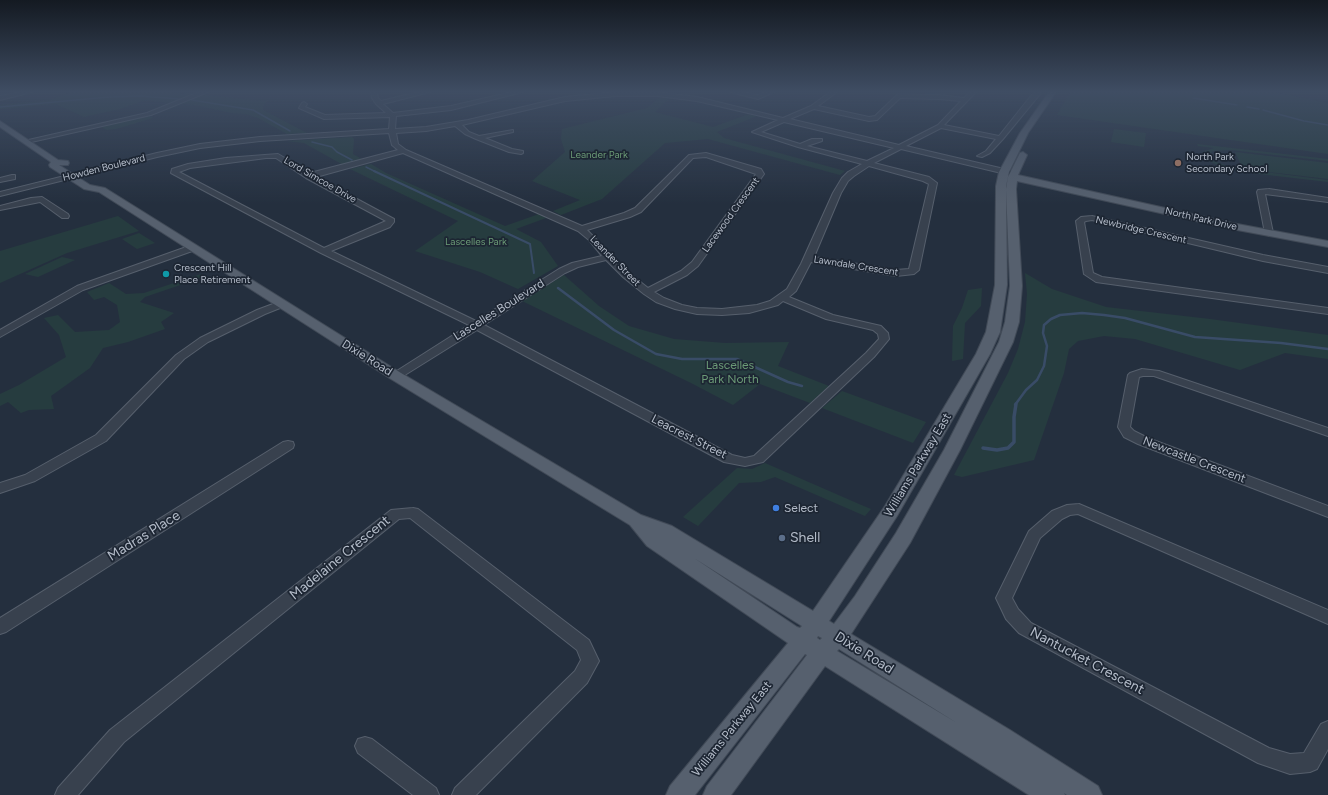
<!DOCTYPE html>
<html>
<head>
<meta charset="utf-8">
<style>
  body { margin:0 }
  canvas { display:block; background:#242f3e }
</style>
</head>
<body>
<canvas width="1328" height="795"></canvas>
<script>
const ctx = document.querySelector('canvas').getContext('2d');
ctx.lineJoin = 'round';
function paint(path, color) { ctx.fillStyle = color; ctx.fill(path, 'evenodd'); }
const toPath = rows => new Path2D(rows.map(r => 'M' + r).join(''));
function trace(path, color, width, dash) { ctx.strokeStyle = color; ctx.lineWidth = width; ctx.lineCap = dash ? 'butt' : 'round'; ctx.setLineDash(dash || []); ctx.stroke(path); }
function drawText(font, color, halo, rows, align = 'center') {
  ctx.font = font + ' Figtree,sans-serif'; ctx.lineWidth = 3.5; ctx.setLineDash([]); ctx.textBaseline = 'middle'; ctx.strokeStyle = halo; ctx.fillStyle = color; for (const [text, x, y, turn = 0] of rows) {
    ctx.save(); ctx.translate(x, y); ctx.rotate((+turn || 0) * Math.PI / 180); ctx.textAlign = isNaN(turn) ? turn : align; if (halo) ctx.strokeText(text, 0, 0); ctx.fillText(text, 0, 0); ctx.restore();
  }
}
paint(toPath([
  [71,92,170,92,195,95,173,103,145,100,120,109,84,117,56,104,0,109,0,105,49,100],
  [1070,92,1274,92,1328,103,1328,154,1057,115],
  [202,95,267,101,263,106,263,110,307,133,287,134,258,118,246,114,231,113,200,106,179,103],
  [659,98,669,98,655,112,713,127,749,114,757,116,717,132,724,138,845,171,840,175,708,139,665,143,602,199,561,215,553,211,580,200,532,181,565,152,561,139,562,129,647,108],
  [149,116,153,118,116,129,107,130,101,127],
  [1114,129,1146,133,1144,147,1111,142],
  [352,137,354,139,353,154,365,161,345,166,304,143,286,141],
  [1197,144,1328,159,1328,161,1231,150,1213,151,1209,154,1209,157,1214,161,1233,168,1328,180,1328,182,1242,172,1222,167,1206,160,1202,156,1202,152,1214,148,1198,146],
  [1235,152,1328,163,1328,179,1243,169],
  [371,164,386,173,505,226,539,214,546,218,516,229,541,242,558,266,518,289,480,272,415,251,458,221,350,169],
  [118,216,139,231,67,253,0,283,0,251],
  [139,233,155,243,137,249,122,239],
  [62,257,75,260,38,277,25,274],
  [1025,273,1052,289,1106,307,1210,319,1328,335,1328,359,1285,353,1240,370,1135,339,1104,336,1078,341,1069,349,1064,373,1034,460,962,477,954,475,1008,373,1018,349,1025,322,1027,294],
  [201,274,204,277,145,297,140,302,174,313,161,322,165,329,128,342,103,348,90,368,51,396,54,409,29,410,21,413,8,402,0,406,0,394,19,385,66,357,59,335,44,318,58,315,75,332,109,330,120,322,117,305,104,297,94,300,87,292,109,283,126,294,144,293],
  [564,275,599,306,629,326,674,339,725,343,789,342,778,366,829,386,810,403,760,384,733,405,691,383,522,301],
  [982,288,981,306,965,323,963,359,952,361,953,326,962,308,968,290],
  [842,391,910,416,926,422,913,443,822,408],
  [765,463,859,504,871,509,865,516,775,477,761,482,739,483,698,526,683,517,737,468,752,469]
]), '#263c3f');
trace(toPath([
  [1193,98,1237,105],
  [192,100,253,110,290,131],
  [0,107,109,97,140,96,180,99],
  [1247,107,1259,109],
  [1263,110,1304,121,1328,125],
  [312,142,332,147,337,152,352,160],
  [366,167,376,172]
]), '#394c67', 1.5);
trace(toPath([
  [374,171,530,244,534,273]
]), '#394c67', 2);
trace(toPath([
  [558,288,614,330,656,354,682,359,737,359,788,382,802,386],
  [1015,405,1026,390,1037,380,1044,366,1047,346,1043,333,1044,325,1051,319,1060,315,1082,313,1104,315,1125,318,1195,337,1281,343,1328,349]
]), '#394c67', 2.5);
trace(toPath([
  [983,448,997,450,1008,448,1014,442,1014,417,1016,404]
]), '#394c67', 3.5);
const minor = toPath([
  [20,92,32,92,0,100,0,96,20,92],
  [199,92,208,92,151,115,27,143,24,141,147,113,199,92],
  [371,92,377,92,378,98,381,101,418,92,430,92,383,104,393,113,451,106,512,92,523,92,451,110,396,116,395,129,426,127,468,120,565,97,615,92,658,92,697,97,783,118,811,106,830,92,837,92,818,106,869,117,875,116,898,94,939,95,964,98,970,92,976,92,944,125,999,136,1034,92,1040,92,1040,94,1003,139,990,153,982,157,977,156,986,151,996,139,941,128,906,146,1017,172,1017,176,1014,176,901,149,874,163,929,177,937,183,919,270,914,274,896,276,811,262,796,291,789,297,833,315,881,326,888,333,889,339,874,357,763,462,745,466,724,462,477,330,400,378,392,378,390,376,392,374,469,325,321,253,171,173,172,169,188,164,226,158,278,154,310,173,398,150,392,145,389,133,260,141,200,148,157,157,0,196,0,192,157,153,200,144,260,137,389,129,390,117,324,119,299,108,302,103,304,102,307,104,305,107,325,115,386,113,376,104,372,98,371,92],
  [615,96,658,96,697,101,778,120,752,132,798,147,862,164,848,172,842,178,833,193,801,264,787,289,770,301,757,305,722,309,697,308,682,305,664,298,654,292,687,275,698,266,764,174,761,169,706,153,689,155,635,208,624,213,582,226,406,150,398,144,396,133,426,131,455,126,465,134,476,139,509,152,521,154,523,153,523,151,512,149,485,138,513,132,513,130,479,136,469,132,462,125,565,101,615,96],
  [900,98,939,99,961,101,938,125,899,145,790,119,814,109,869,121,877,120,900,98],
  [784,122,894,148,867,161,807,146,822,141,822,139,812,139,800,144,761,132,784,122],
  [403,153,578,231,589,240,602,256,572,263,559,269,476,321,331,251,390,227,394,222,394,219,316,177,403,153],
  [706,157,756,174,692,262,681,271,648,288,629,273,587,230,630,217,641,212,693,158,706,157],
  [266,158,276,158,306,178,386,221,324,248,179,172,190,168,266,158],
  [869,166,923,181,929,184,909,269,896,270,814,257,841,193,848,181,854,176,869,166],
  [606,260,623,277,644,294,656,302,675,309,697,314,722,315,749,313,778,305,783,301,826,319,873,330,878,334,879,339,866,353,754,456,745,458,732,455,484,325,565,273,578,267,606,260],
  [730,92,743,92,758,95,765,92,774,92,758,99,730,92],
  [12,175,15,175,15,179,0,182,0,178,12,175],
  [1269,189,1328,198,1328,202,1265,194,1273,233,1269,236,1265,233,1257,192,1258,190,1269,189],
  [42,197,68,214,69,216,68,218,62,218,40,202,0,210,0,206,31,198,42,197],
  [1092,216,1263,255,1328,267,1328,273,1263,261,1092,220,1086,221,1084,222,1093,273,1102,277,1328,308,1328,314,1096,282,1084,274,1076,221,1081,217,1092,216],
  [192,245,196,248,195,250,83,290,0,337,0,330,77,286,192,245],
  [281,301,285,302,286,304,285,306,265,314,208,342,184,359,106,441,35,481,0,493,0,483,25,475,96,435,176,355,200,338,257,310,281,301],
  [1142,369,1159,371,1328,428,1328,436,1154,376,1143,376,1139,377,1130,427,1134,431,1148,438,1328,506,1328,517,1138,444,1124,437,1118,427,1128,375,1130,373,1142,369],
  [288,441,293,442,294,445,293,448,6,632,0,634,0,618,283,442,288,441],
  [1079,504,1328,610,1328,624,1078,514,1070,515,1062,519,1040,538,1012,598,1018,609,1031,623,1269,748,1290,754,1304,753,1321,724,1328,721,1328,749,1317,769,1310,772,1290,774,1258,763,1019,633,1006,619,996,598,1029,531,1052,511,1067,505,1079,504],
  [413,508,418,509,589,640,599,661,587,683,476,795,452,795,455,788,575,671,581,660,577,650,410,518,399,519,124,742,78,795,55,795,58,788,110,730,391,510,413,508],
  [365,737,372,739,436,788,439,795,413,795,358,753,355,746,358,739,365,737]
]);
const major = toPath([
  [1049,92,1056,92,1028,133,1009,172,1006,186,1007,285,1000,332,990,354,897,516,829,621,834,624,855,596,896,533,944,450,999,342,1005,322,1010,286,1006,189,1008,177,1020,153,1023,152,1027,155,1018,175,1232,223,1328,241,1328,247,1232,229,1017,181,1016,189,1022,286,1019,322,1013,342,960,450,910,543,851,634,1010,730,1098,786,1102,795,1067,795,1064,793,1065,795,1029,795,825,666,731,795,703,795,707,786,807,655,805,654,695,795,666,795,670,786,788,643,647,546,630,525,391,379,99,192,84,189,50,167,49,165,51,162,0,127,0,121,58,160,68,161,69,163,68,165,59,165,90,185,105,188,401,373,641,515,672,526,813,611,885,506,976,354,986,332,995,285,996,186,999,172,1020,133,1049,92],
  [694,558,802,626,800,628,797,627,694,558],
  [818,636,822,638,820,640,817,638,818,636],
  [839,649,957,723,837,651,839,649]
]);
trace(minor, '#565f6c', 2);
trace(major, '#414a57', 2);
paint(minor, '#38414e');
paint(major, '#56606e');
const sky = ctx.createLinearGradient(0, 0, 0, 204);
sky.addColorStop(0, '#141a22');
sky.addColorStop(0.45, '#3f4d63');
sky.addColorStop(1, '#3f4d6300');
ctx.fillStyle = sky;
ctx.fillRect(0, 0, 1328, 204);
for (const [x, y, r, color] of [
  [1178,163,4,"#8d6e63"],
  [166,274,4,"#0f9aa8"],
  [776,508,4,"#3f7fe0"],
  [782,538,4,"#5c6f8a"]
]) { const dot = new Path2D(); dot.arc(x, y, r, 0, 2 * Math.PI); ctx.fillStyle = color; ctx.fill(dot); trace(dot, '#1d2633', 1.5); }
drawText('10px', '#6b9a76', '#1d2633', [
  ["Leander Park",599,155],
  ["Lascelles Park",476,242]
]);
drawText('10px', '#b4bcc9', '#1d2633', [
  ["North Park",1186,157],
  ["Secondary School",1186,169],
  ["Crescent Hill",174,268],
  ["Place Retirement",174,280]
], 'left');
drawText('10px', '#b4bcc9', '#1d2633', [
  ["Howden Boulevard",104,168,-14],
  ["Lord Simcoe Drive",320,180,30],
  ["Lacewood Crescent",731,215,-54],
  ["North Park Drive",1201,219,13],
  ["Newbridge Crescent",1141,230,13],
  ["Leander Street",615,261,45],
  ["Lawndale Crescent",856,266,9]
]);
drawText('12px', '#b4bcc9', '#1d2633', [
  ["Lascelles Boulevard",499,310,-32],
  ["Dixie Road",367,358,32],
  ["Leacrest Street",689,437,27],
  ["Newcastle Crescent",1194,460,21],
  ["Williams Parkway East",918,465,-59],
  ["Williams Parkway East",732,729,-51]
]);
drawText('12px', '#6b9a76', '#1d2633', [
  ["Lascelles",730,365],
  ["Park North",730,379]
]);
drawText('12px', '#b4bcc9', '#1d2633', [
  ["Select",784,508]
], 'left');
drawText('14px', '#b4bcc9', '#1d2633', [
  ["Madras Place",144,536,-32],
  ["Madelaine Crescent",340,558,-39],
  ["Dixie Road",864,653,32],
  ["Nantucket Crescent",1087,661,28]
]);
drawText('14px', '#b4bcc9', '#1d2633', [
  ["Shell",790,538]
], 'left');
</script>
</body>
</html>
